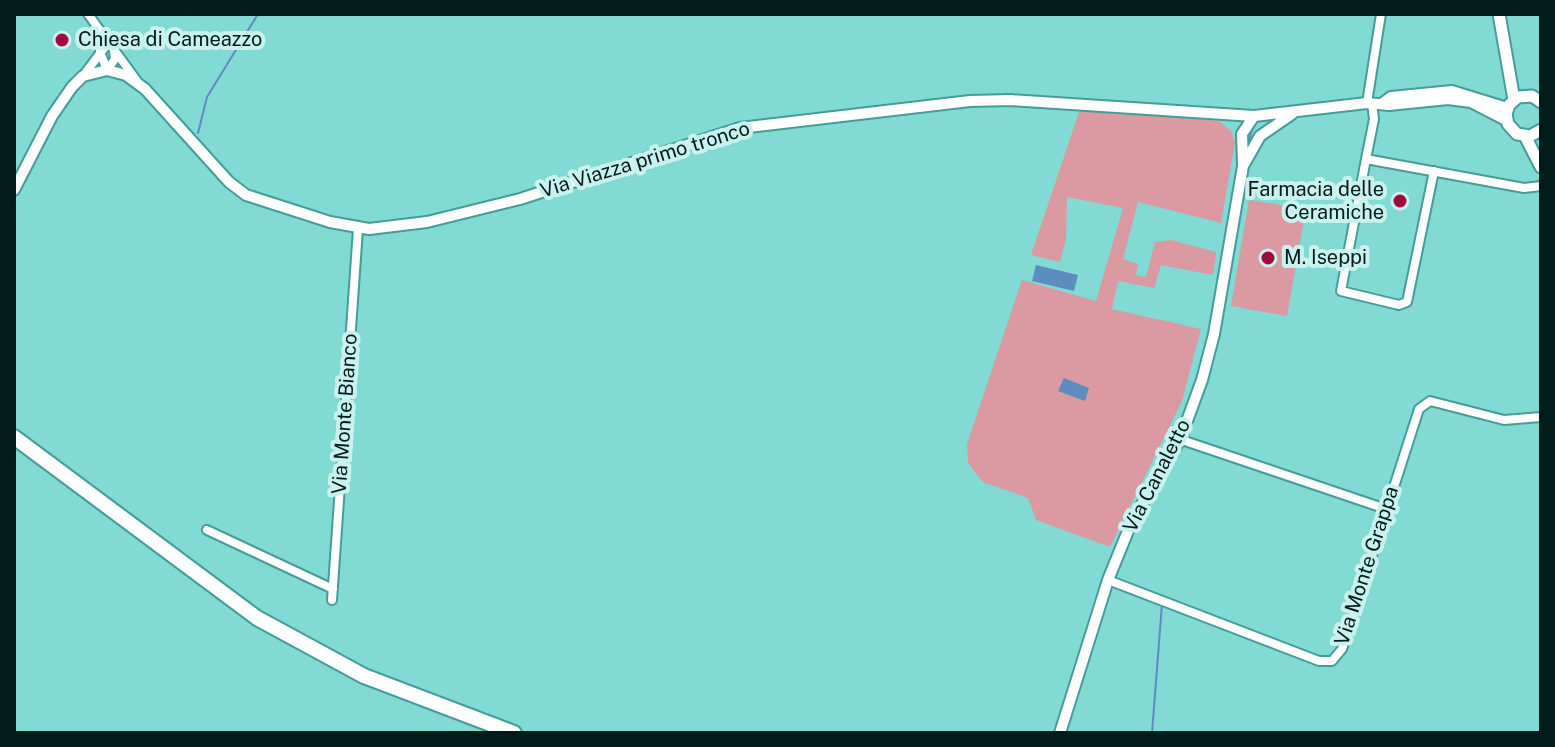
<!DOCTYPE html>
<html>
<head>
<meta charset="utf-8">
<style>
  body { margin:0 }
  #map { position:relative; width:1555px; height:747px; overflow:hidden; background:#82dad5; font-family:"Public Sans",sans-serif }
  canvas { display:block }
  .frame { position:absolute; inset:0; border:16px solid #001b1a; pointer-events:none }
</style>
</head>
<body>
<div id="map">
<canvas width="1555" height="747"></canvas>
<div class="frame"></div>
</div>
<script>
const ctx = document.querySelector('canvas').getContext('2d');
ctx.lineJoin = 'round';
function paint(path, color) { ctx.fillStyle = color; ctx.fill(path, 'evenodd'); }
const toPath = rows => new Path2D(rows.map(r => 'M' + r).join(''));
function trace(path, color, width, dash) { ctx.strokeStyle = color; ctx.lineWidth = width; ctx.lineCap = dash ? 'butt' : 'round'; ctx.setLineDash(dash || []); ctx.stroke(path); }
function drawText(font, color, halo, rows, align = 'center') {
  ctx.font = font + ' "Public Sans",sans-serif'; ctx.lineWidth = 8; ctx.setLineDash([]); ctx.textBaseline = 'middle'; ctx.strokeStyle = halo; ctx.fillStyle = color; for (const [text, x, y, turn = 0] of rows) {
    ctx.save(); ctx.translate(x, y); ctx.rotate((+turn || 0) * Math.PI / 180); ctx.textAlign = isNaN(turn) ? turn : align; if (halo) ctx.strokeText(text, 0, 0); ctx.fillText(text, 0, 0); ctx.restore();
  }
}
paint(toPath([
  [1080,109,1219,121,1231,131,1235,142,1221,223,1138,202,1123,259,1138,264,1136,275,1146,277,1155,242,1171,240,1216,252,1213,275,1161,265,1154,288,1118,281,1112,309,1201,329,1182,401,1110,547,1036,520,1028,498,983,482,968,463,967,444,1022,280,1096,301,1123,208,1067,197,1066,239,1060,262,1031,255],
  [1249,200,1306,209,1287,316,1231,306]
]), '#db99a1');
paint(toPath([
  [1036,265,1078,275,1074,291,1032,281],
  [1064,378,1089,388,1085,401,1058,391]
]), '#5d8cbf');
trace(toPath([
  [198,133,207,97,258,14],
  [1248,146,1252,129],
  [1152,733,1162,604]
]), '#5d8cbf', 2);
const minor = toPath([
  [88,14,137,81],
  [100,52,107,70,115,59,113,44],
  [83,76,105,47,107,37],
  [1367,103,1381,14],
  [1372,103,1374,119,1366,159,1524,188,1541,186],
  [1366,159,1341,291,1399,305,1407,302,1434,171],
  [1173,437,1386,509],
  [207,530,333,589],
  [1108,580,1319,661,1332,661,1342,649,1419,409,1430,401,1504,420,1541,417],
  [332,600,358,229]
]);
const tertiary = toPath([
  [1384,102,1391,97,1452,91,1507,108],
  [1243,164,1242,134,1254,116],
  [14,190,52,116,72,87,83,76,107,70,126,75,145,89,229,182,246,195,330,222,369,229,427,222,520,199,740,128,970,101,1010,100,1254,116,1367,103,1389,105,1448,99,1471,102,1506,120],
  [1060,733,1108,580,1132,521,1180,440,1202,380,1214,334,1243,166,1260,136,1292,114]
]);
const secondary = toPath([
  [1499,14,1514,100],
  [1541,102,1532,96,1518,97,1509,105,1506,114,1508,124,1517,134,1530,136,1541,130],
  [1525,136,1541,167]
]);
const trunk = toPath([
  [14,437,257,618,364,676,514,733]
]);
trace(minor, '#449d99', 12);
trace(tertiary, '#449d99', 14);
trace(secondary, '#449d99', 15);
trace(trunk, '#449d99', 18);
trace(minor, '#fff', 8);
trace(tertiary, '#fff', 10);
trace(secondary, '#fff', 11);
trace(trunk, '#fff', 14);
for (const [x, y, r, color] of [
  [62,40,8,"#a3073d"],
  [1400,201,8,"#a3073d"],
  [1268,258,8,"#a3073d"]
]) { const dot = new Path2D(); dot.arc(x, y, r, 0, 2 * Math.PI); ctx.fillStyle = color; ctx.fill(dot); trace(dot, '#c9f2ef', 3); }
drawText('20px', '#001b1a', '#c9f2ef', [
  ["Chiesa di Cameazzo",78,40],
  ["Farmacia delle",1384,190,"right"],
  ["Ceramiche",1384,213,"right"],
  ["M. Iseppi",1284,258]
], 'left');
drawText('20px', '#001b1a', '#c9f2ef', [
  ["Via Viazza primo tronco",645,160,-17],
  ["Via Monte Bianco",345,414,-86],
  ["Via Canaletto",1157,476,-63],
  ["Via Monte Grappa",1367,566,-72]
]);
</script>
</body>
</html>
